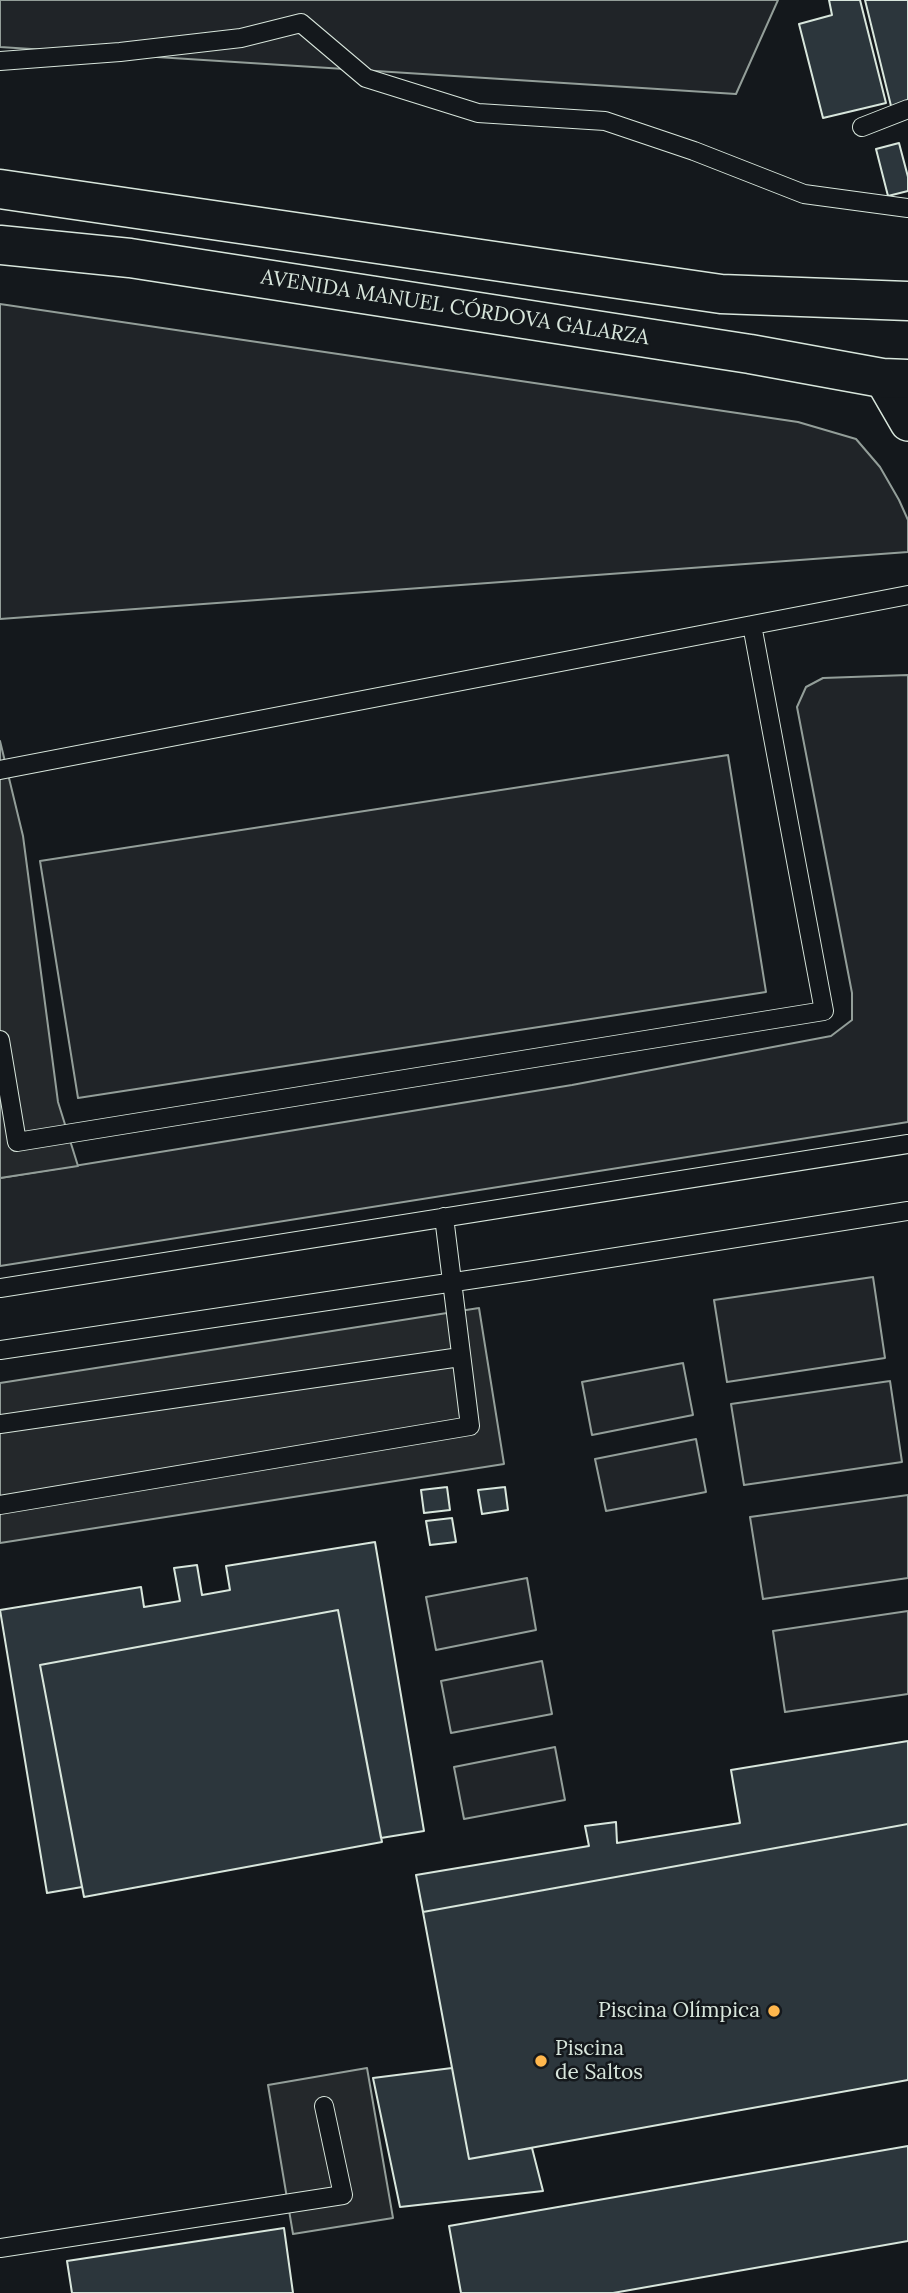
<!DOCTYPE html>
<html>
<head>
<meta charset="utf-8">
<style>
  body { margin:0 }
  canvas { display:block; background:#14181c }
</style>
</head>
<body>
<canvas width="908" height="2293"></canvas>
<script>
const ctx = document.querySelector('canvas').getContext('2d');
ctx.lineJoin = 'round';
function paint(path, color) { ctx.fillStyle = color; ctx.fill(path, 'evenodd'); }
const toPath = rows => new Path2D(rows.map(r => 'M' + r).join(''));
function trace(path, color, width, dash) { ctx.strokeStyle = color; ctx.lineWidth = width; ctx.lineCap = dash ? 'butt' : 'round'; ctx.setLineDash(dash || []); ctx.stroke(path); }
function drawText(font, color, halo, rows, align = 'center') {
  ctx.font = font + ' Lora,serif'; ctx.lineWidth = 5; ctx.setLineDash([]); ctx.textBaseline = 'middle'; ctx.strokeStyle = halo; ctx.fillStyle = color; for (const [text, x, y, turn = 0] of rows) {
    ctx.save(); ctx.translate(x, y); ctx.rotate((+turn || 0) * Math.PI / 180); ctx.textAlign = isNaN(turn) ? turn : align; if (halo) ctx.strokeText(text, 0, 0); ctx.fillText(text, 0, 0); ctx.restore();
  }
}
const green = toPath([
  [0,0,778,0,736,94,0,47,0,0],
  [0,304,798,422,856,439,880,467,899,500,908,520,908,552,0,619,0,304],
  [908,675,908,1122,0,1266,0,1178,572,1085,831,1036,852,1020,852,993,797,707,806,687,823,678,908,675],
  [728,755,766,992,78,1098,40,861,728,755],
  [873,1277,885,1358,727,1382,714,1300,873,1277],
  [683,1363,693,1415,592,1435,582,1382,683,1363],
  [890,1381,902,1462,744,1485,731,1404,890,1381],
  [696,1439,706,1492,606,1511,595,1459,696,1439],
  [908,1495,908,1578,763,1599,750,1517,908,1495],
  [527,1578,536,1630,436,1650,426,1597,527,1578],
  [908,1611,908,1694,785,1712,773,1631,908,1611],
  [542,1661,552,1714,451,1733,441,1681,542,1661],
  [555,1747,565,1800,464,1819,454,1767,555,1747]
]);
paint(green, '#202428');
trace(green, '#939e99', 2);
const parking = toPath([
  [0,741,23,836,58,1102,78,1166,0,1178,0,741],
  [479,1308,504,1464,0,1543,0,1383,479,1308],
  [367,2068,393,2218,293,2234,268,2085,367,2068]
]);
paint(parking, '#24282b');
trace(parking, '#939e99', 2);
const building = toPath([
  [829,0,860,0,886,103,823,118,799,24,832,15,829,0],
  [865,0,908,0,908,106,892,110,865,0],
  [899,143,908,177,908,191,888,196,876,149,899,143],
  [447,1487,450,1510,424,1513,421,1490,447,1487],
  [505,1487,508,1510,482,1514,478,1490,505,1487],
  [452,1518,456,1542,430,1545,426,1521,452,1518],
  [375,1542,424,1831,381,1838,338,1610,40,1665,82,1887,47,1893,0,1610,141,1587,144,1607,180,1601,174,1568,197,1565,202,1595,230,1590,226,1566,375,1542],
  [338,1610,382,1842,84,1897,40,1665,338,1610],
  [908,1741,908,1824,423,1912,416,1875,589,1846,585,1826,616,1822,617,1843,740,1823,731,1770,908,1741],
  [908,1824,908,2080,469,2159,423,1912,908,1824],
  [452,2068,469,2159,532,2148,543,2191,400,2207,373,2078,452,2068],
  [908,2146,908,2241,613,2293,461,2293,449,2226,908,2146],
  [284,2228,293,2293,72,2293,67,2261,284,2228]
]);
paint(building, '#2c363c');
trace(building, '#d8e6dc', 2);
const lane = toPath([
  [0,61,120,52,241,38,301,23,366,78,478,113,605,121,694,151,804,194,908,208],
  [862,127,908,109],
  [0,770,908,595],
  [0,1040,17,1142,824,1011,752,625],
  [0,1288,908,1144],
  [0,1350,528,1271,908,1211],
  [0,1424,460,1357],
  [0,1505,470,1426,444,1217],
  [0,2248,343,2195,324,2106]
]);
const street = toPath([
  [882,378,908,423]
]);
const primary = toPath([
  [0,189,721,294,908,301],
  [0,245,130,258,750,354,882,378,908,379]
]);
trace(lane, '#d8e6dc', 20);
trace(street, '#d8e6dc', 38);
trace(primary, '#d8e6dc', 41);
trace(lane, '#14181c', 18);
trace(street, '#14181c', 35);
trace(primary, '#14181c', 38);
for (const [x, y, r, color] of [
  [774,2011,7,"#ffb74d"],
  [541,2061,7,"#ffb74d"]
]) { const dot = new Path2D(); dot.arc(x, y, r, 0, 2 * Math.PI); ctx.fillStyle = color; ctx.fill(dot); trace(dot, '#14181c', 2.5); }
drawText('21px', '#d8e6dc', '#14181c', [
  ["AVENIDA MANUEL CÓRDOVA GALARZA",455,308,9]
]);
drawText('21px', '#d8e6dc', '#14181c', [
  ["Piscina Olímpica",760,2011],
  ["Piscina",555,2049,"left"],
  ["de Saltos",555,2073,"left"]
], 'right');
</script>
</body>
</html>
